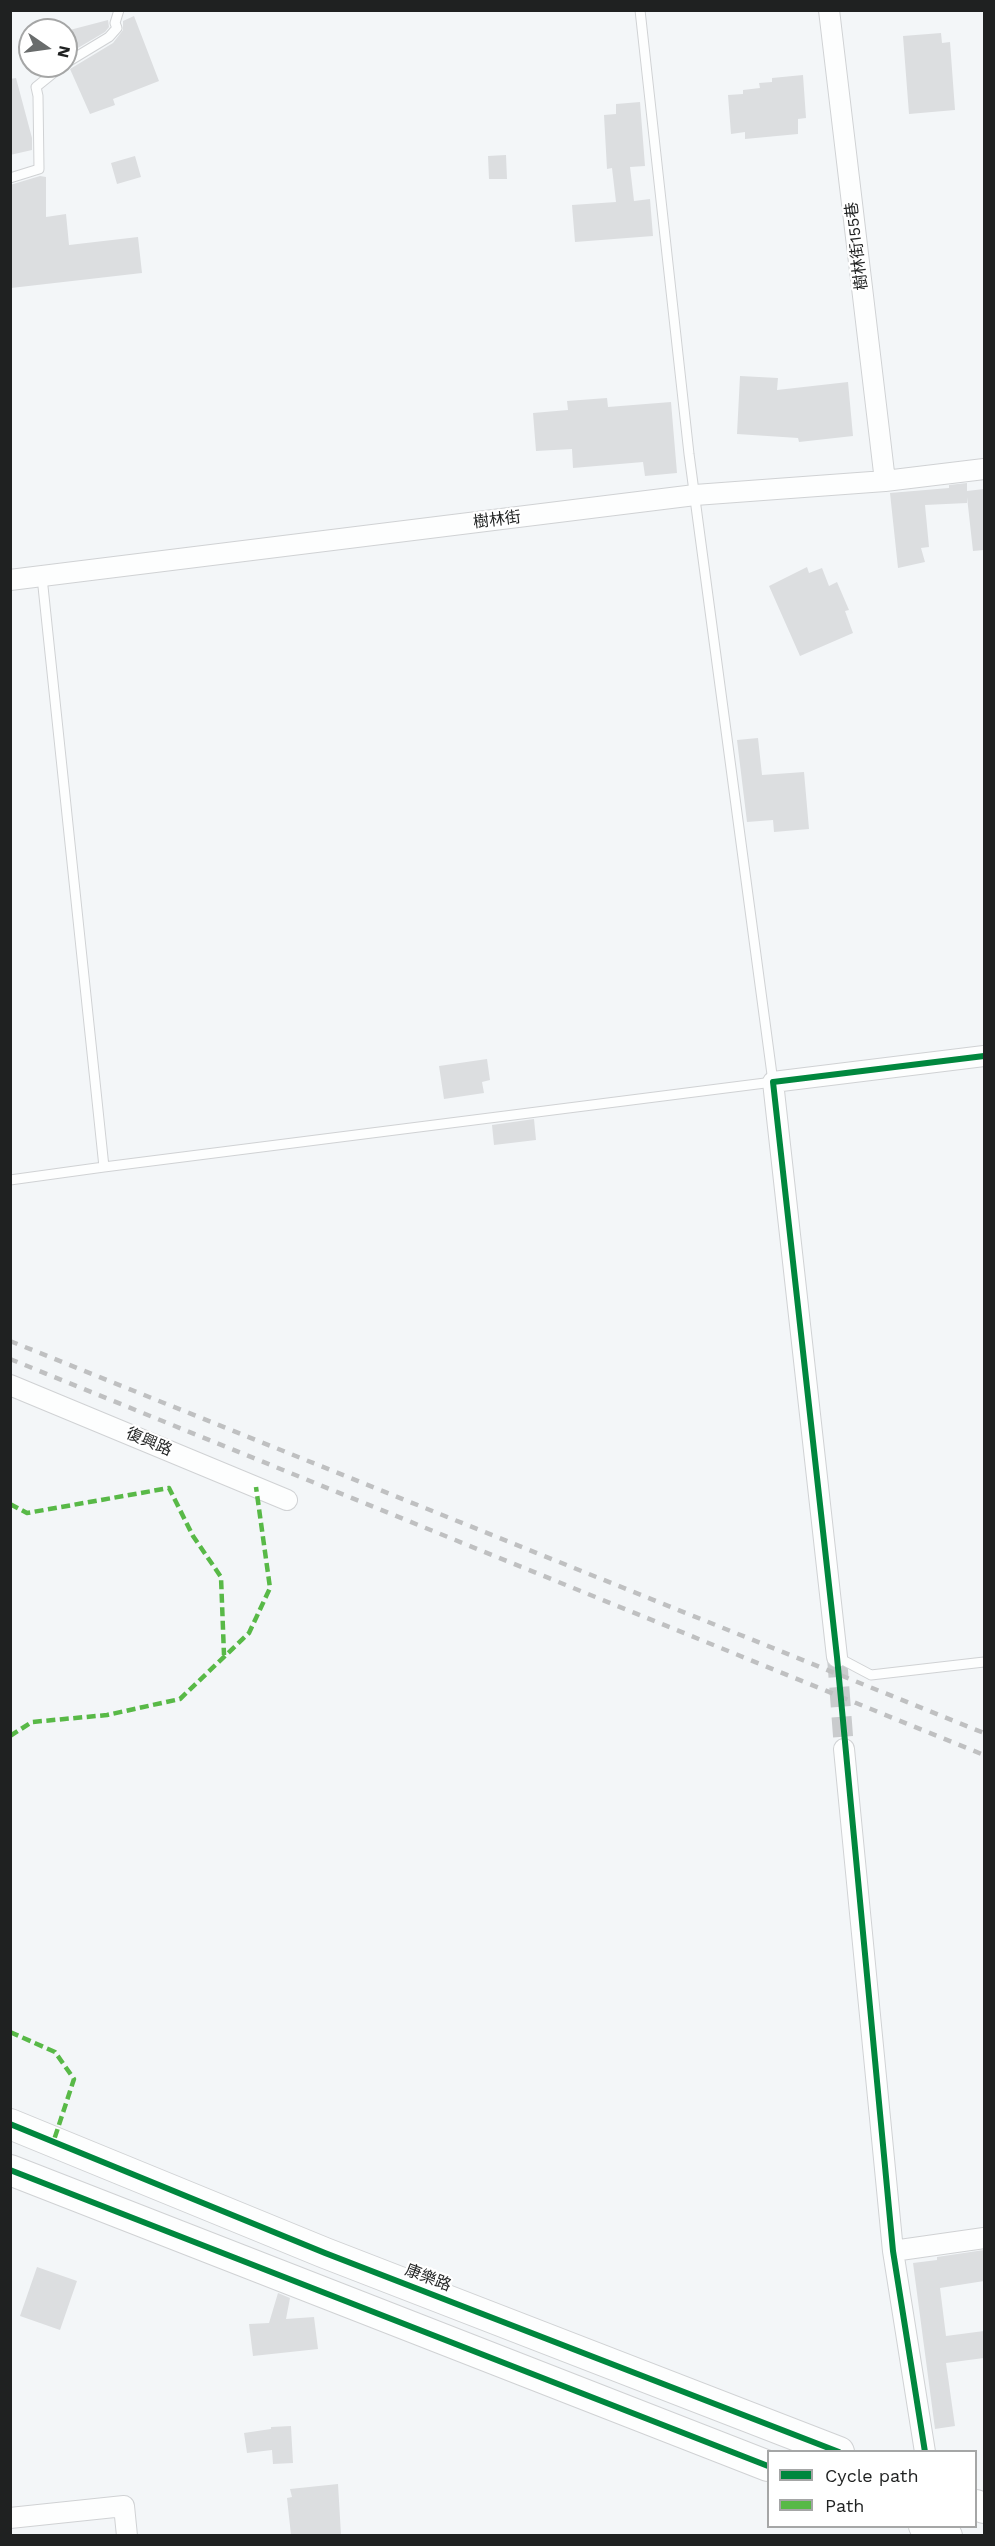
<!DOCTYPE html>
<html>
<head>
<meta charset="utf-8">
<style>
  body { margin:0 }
  #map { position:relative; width:995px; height:2546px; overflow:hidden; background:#f3f6f8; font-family:"Work Sans",sans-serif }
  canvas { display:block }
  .frame { position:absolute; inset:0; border:12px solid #1f2121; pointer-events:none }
  .legend { position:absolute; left:767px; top:2450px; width:210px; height:78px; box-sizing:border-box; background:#fff; border:2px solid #a5a6a6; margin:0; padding:8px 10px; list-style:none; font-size:18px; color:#1f2121 }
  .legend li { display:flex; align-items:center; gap:12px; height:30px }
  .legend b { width:30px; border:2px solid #a5a6a6 }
  .north { position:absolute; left:18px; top:18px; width:60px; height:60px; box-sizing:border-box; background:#fff; border:2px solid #a5a6a6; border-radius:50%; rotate:103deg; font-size:16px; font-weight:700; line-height:24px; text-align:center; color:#1f2121 }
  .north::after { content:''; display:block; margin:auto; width:21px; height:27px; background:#696c6c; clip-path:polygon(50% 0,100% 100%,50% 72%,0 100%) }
</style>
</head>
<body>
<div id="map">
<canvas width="995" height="2546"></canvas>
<div class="frame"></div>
<ul class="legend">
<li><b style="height:8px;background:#00873e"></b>Cycle path</li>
<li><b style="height:8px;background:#58b947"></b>Path</li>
</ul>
<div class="north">N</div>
</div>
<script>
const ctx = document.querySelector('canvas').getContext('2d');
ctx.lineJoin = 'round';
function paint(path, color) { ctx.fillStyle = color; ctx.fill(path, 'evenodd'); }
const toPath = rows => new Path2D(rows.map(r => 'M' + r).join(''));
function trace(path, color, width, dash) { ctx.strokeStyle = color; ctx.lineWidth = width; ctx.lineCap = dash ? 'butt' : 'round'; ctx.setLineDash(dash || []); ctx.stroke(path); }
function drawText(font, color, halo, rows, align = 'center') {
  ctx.font = font + ' "Work Sans","Noto Sans TC",sans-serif'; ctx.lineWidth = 4.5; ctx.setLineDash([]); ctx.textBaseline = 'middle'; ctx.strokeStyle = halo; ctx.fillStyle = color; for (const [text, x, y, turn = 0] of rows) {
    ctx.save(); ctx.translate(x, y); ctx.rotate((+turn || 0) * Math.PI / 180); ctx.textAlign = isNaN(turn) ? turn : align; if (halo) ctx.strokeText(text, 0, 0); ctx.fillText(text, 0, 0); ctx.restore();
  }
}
paint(toPath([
  [134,16,159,81,113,99,115,105,90,114,70,69,113,43,123,30,123,21],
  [108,20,109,27,105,32,66,55,66,31],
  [941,33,942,43,950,42,955,110,909,114,903,36],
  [803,75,806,118,798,119,798,134,745,139,745,132,731,134,728,95,743,94,743,90,760,88,759,83,772,82,772,78],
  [16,78,32,138,32,150,10,155,10,79],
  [640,102,645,166,630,167,634,201,650,199,653,236,575,242,572,205,616,202,612,168,607,169,604,115,616,114,616,104],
  [506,155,507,179,489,179,488,156],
  [135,156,141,177,117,184,111,163],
  [40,176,46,177,46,217,66,214,69,245,138,237,142,273,11,288,10,185],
  [740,376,778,378,777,390,848,382,853,436,799,442,798,438,737,434],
  [607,398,608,407,671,402,677,473,645,476,643,462,573,468,572,449,536,451,533,413,568,410,567,401],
  [967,483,967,491,984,489,984,550,973,551,967,497,967,503,925,505,929,547,921,548,925,562,898,568,890,493,949,488,949,485],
  [807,567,809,573,822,568,829,586,837,582,849,610,845,611,853,633,800,656,769,586],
  [758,738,762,775,804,772,809,829,774,832,773,820,747,822,737,740],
  [487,1059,490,1080,482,1082,484,1093,444,1099,439,1066],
  [534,1119,536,1140,494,1145,492,1125],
  [984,2250,984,2281,940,2288,946,2336,984,2331,984,2358,946,2363,955,2426,935,2429,913,2263,937,2260,937,2257],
  [37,2267,77,2281,60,2330,20,2316],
  [278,2293,290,2298,286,2319,314,2317,318,2349,253,2356,249,2324,269,2323],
  [291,2426,293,2463,273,2464,272,2450,247,2453,244,2433,271,2429,271,2427],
  [338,2484,341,2535,291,2535,287,2498,292,2497,290,2489]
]), '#dcdee0');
trace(toPath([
  [837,1657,844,1749]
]), '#c9cbcd', 20, [20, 10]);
const lane = toPath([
  [66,63,109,37,117,28,115,23,119,10],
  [10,178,39,169,38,96,36,87,62,66],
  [42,577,104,1167,773,1082,689,454,640,10],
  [10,1180,104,1167],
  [837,1657,871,1675,984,1662]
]);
const street = toPath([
  [829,10,885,481],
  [10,580,695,495,885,481,984,469],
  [10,1385,287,1500],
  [837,1657,773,1082,984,1056],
  [844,1749,893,2251,925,2452],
  [893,2251,984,2238],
  [10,2518,124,2506,127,2536]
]);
const primary = toPath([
  [10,2124,325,2253,839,2452],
  [10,2170,768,2466],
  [976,2505,984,2508],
  [924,2526,947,2536]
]);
trace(lane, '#d0d2d4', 11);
trace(street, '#d0d2d4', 22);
trace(primary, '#d0d2d4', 32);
trace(lane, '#fdfefe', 9);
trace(street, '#fdfefe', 20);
trace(primary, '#fdfefe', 30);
trace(toPath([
  [10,1341,984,1733],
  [10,1359,984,1755]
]), '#bfc0c1', 4.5, [8, 8]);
trace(toPath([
  [10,1504,27,1513,169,1488,193,1536,221,1577,224,1655],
  [10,1736,32,1722,107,1715,180,1699,249,1633,270,1588,256,1487],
  [10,2032,55,2052,74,2079,54,2140]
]), '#58b947', 4.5, [9, 4.5]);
trace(toPath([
  [10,2124,325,2253,839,2452],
  [10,2170,768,2466],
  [925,2452,893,2251,837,1657,773,1082,984,1056]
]), '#00873e', 6);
drawText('16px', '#1f2121', '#fff', [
  ["樹林街155巷",857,246,-97],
  ["樹林街",497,520,-7],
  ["復興路",149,1442,23],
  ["康樂路",428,2278,21]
]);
</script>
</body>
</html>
